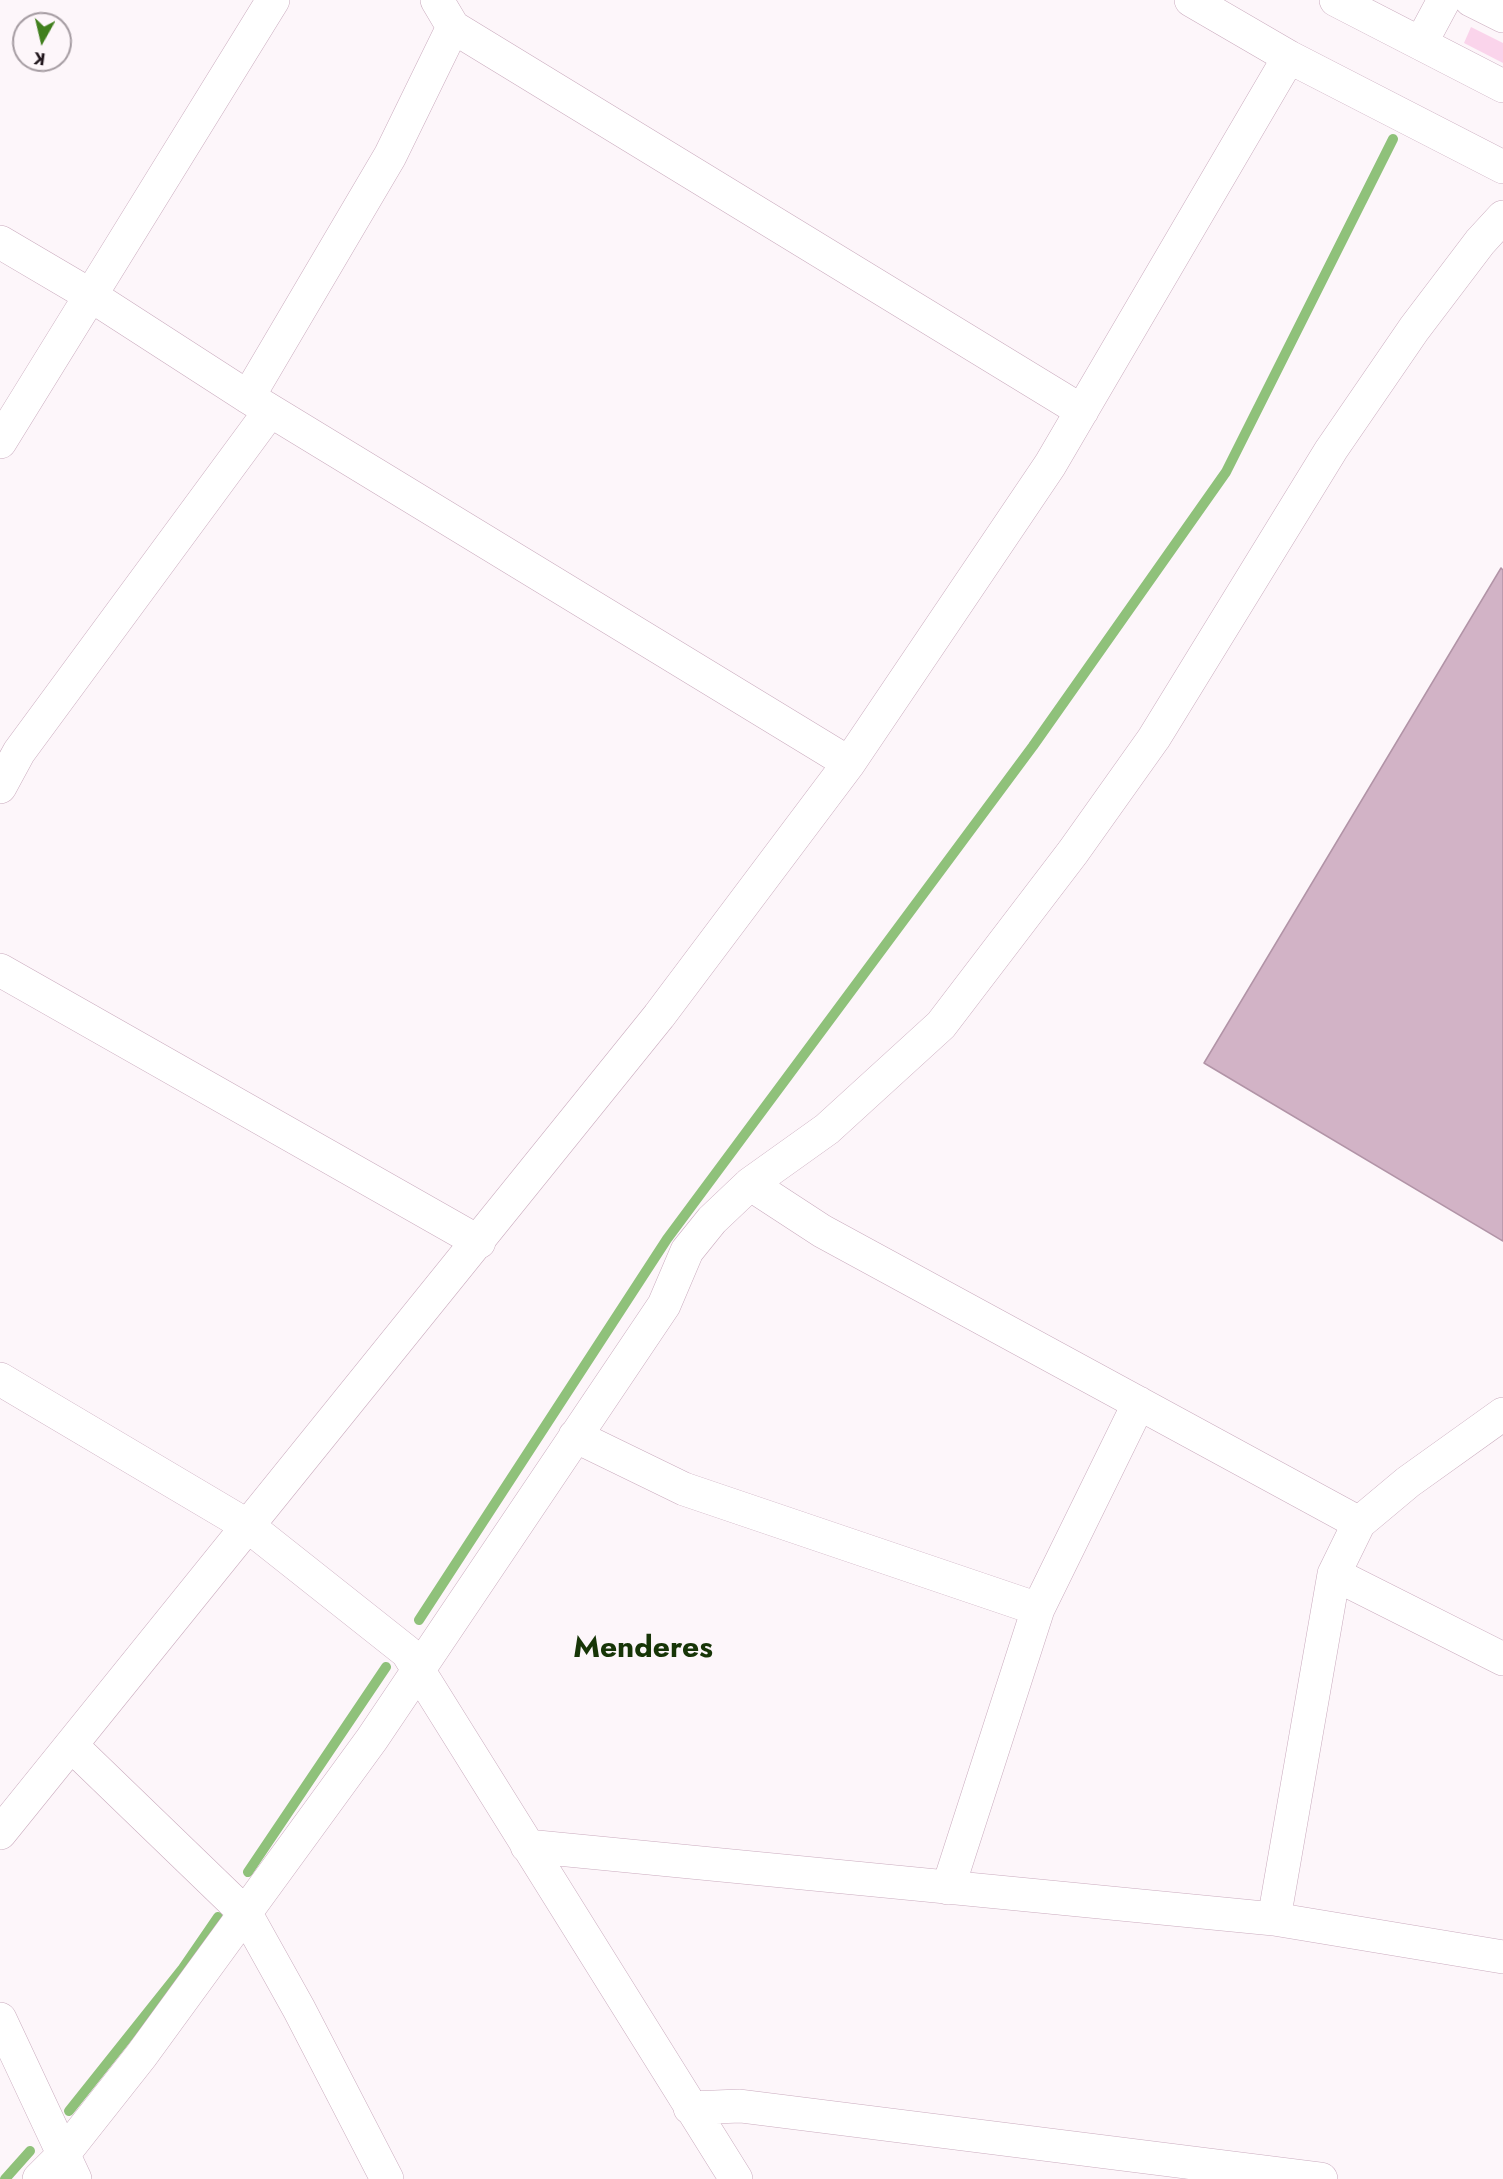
<!DOCTYPE html>
<html>
<head>
<meta charset="utf-8">
<style>
  body { margin:0 }
  #map { position:relative; width:1503px; height:2179px; overflow:hidden; background:#fdf6fa; font-family:Jost,sans-serif }
  canvas { display:block }
  .north { position:absolute; left:12px; top:12px; width:60px; height:60px; box-sizing:border-box; background:#fdf6fa; border:2px solid #a59ca2; border-radius:50%; rotate:188deg; font-size:16px; font-weight:700; line-height:24px; text-align:center; color:#21161d }
  .north::after { content:''; display:block; margin:auto; width:21px; height:27px; background:#407f1d; clip-path:polygon(50% 0,100% 100%,50% 72%,0 100%) }
</style>
</head>
<body>
<div id="map">
<canvas width="1503" height="2179"></canvas>
<div class="north">K</div>
</div>
<script>
const ctx = document.querySelector('canvas').getContext('2d');
ctx.lineJoin = 'round';
function paint(path, color) { ctx.fillStyle = color; ctx.fill(path, 'evenodd'); }
const toPath = rows => new Path2D(rows.map(r => 'M' + r).join(''));
function trace(path, color, width, dash) { ctx.strokeStyle = color; ctx.lineWidth = width; ctx.lineCap = dash ? 'butt' : 'round'; ctx.setLineDash(dash || []); ctx.stroke(path); }
function drawText(font, color, halo, rows, align = 'center') {
  ctx.font = font + ' Jost,sans-serif'; ctx.lineWidth = 6; ctx.setLineDash([]); ctx.textBaseline = 'middle'; ctx.strokeStyle = halo; ctx.fillStyle = color; for (const [text, x, y, turn = 0] of rows) {
    ctx.save(); ctx.translate(x, y); ctx.rotate((+turn || 0) * Math.PI / 180); ctx.textAlign = isNaN(turn) ? turn : align; if (halo) ctx.strokeText(text, 0, 0); ctx.fillText(text, 0, 0); ctx.restore();
  }
}
paint(toPath([
  [1471,27,1503,43,1503,63,1464,43]
]), '#fad4eb');
trace(toPath([
  [419,1620,667,1239,1033,746,1226,472,1393,139],
  [248,1872,386,1667],
  [69,2111,183,1968,218,1917],
  [5,2179,30,2151]
]), '#8fc17a', 10);
const building = toPath([
  [1501,568,1503,570,1503,1241,1204,1063,1501,568]
]);
paint(building, '#d2b3c6');
trace(building, '#b294a7', 1.5);
const minor = toPath([
  [437,0,453,27,1082,411],
  [1191,0,1289,57,1503,167],
  [0,242,90,295,248,397,849,763],
  [248,397,390,156,453,27],
  [0,442,273,0],
  [0,787,19,752,270,411],
  [0,970,479,1242],
  [750,1184,822,1231,1359,1523],
  [0,1379,248,1526,407,1652,736,2179],
  [1503,1414,1408,1482,1359,1523,1334,1574,1274,1919,1503,1957],
  [575,1436,684,1489,1038,1609,1139,1403],
  [1334,1574,1503,1659],
  [71,1745,246,1914,299,2009,387,2179],
  [0,1833,659,1016,849,763,1050,465,1289,57],
  [527,1846,1274,1919],
  [948,1888,1038,1609],
  [0,2019,75,2179],
  [690,2108,740,2106,1321,2179],
  [39,2179,62,2156,141,2056,372,1739,664,1305,687,1251,712,1220,750,1184,827,1129,941,1025,1073,852,1154,738,1331,450,1414,329,1480,242,1503,217]
]);
const secondary = toPath([
  [1336,0,1503,86],
  [1471,0,1503,16],
  [1421,43,1444,0]
]);
trace(minor, '#caabbe', 34);
trace(secondary, '#caabbe', 34);
trace(minor, '#fff', 33);
trace(secondary, '#fff', 33);
drawText('bold 30px', '#173507', '#fdf6fa', [
  ["Menderes",643,1650]
]);
</script>
</body>
</html>
